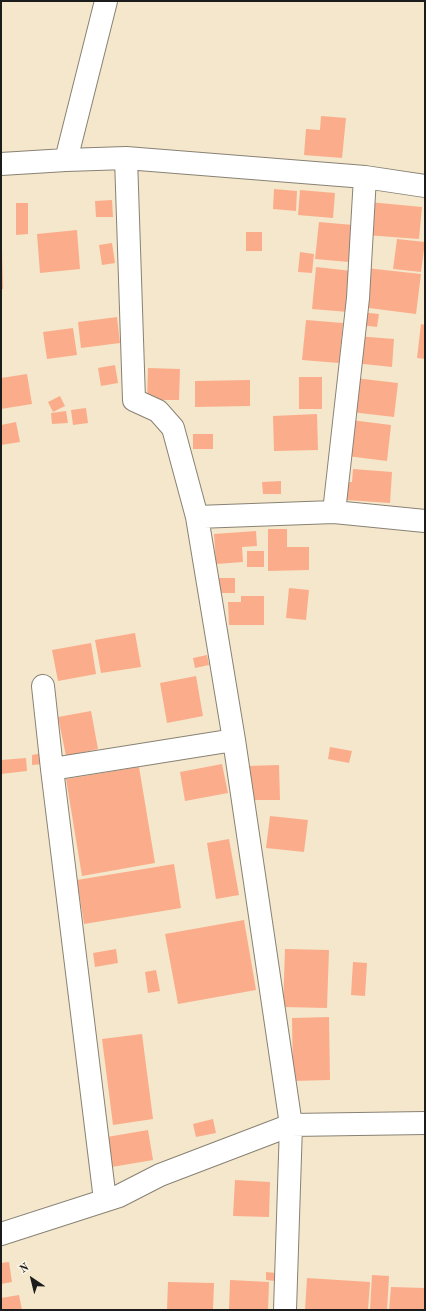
<!DOCTYPE html>
<html>
<head>
<meta charset="utf-8">
<style>
  body { margin:0 }
  #map { position:relative; width:426px; height:1311px; overflow:hidden; background:#f4e7cc; font-family:"Old Standard TT",serif }
  canvas { display:block }
  .frame { position:absolute; inset:0; border:2px solid #1c1c1c; pointer-events:none }
  .north { position:absolute; left:12px; top:1259px; width:40px; height:40px; -webkit-text-stroke:3px #fcf5e5; paint-order:stroke; rotate:325deg; font-size:11px; font-weight:700; line-height:16px; text-align:center; color:#1c1c1c }
  .north::after { content:''; display:block; margin:auto; width:14px; height:18px; background:#1c1c1c; clip-path:polygon(50% 0,100% 100%,50% 72%,0 100%) }
</style>
</head>
<body>
<div id="map">
<canvas width="426" height="1311"></canvas>
<div class="frame"></div>
<div class="north">N</div>
</div>
<script>
const ctx = document.querySelector('canvas').getContext('2d');
ctx.lineJoin = 'round';
function paint(path, color) { ctx.fillStyle = color; ctx.fill(path, 'evenodd'); }
const toPath = rows => new Path2D(rows.map(r => 'M' + r).join(''));
function trace(path, color, width, dash) { ctx.strokeStyle = color; ctx.lineWidth = width; ctx.lineCap = dash ? 'butt' : 'round'; ctx.setLineDash(dash || []); ctx.stroke(path); }
paint(toPath([
  [321,116,346,118,342,158,304,155,306,129,320,130],
  [274,189,297,191,296,211,273,209],
  [300,190,335,193,333,218,298,215],
  [112,200,113,217,96,217,95,201],
  [369,202,422,207,419,239,366,235],
  [16,203,28,203,28,234,16,235],
  [319,222,353,225,349,262,315,259],
  [77,230,80,269,40,273,37,234],
  [246,232,262,232,262,251,246,251],
  [397,239,425,242,421,272,393,269],
  [112,243,115,263,102,265,99,245],
  [1,250,2,250,3,289,1,289],
  [300,252,314,254,312,273,298,272],
  [316,267,352,271,348,312,312,309],
  [366,268,421,274,416,314,361,307],
  [361,312,379,314,377,327,360,325],
  [117,317,120,343,81,348,78,322],
  [306,320,343,323,339,363,302,360],
  [421,324,425,325,425,359,417,358],
  [73,328,77,355,47,359,43,332],
  [356,336,394,339,392,367,354,363],
  [115,365,118,383,101,386,98,368],
  [148,368,180,369,179,400,147,400],
  [27,374,32,404,1,409,1,378],
  [299,377,322,377,322,409,299,409],
  [355,378,398,383,394,417,351,412],
  [250,380,250,406,195,407,195,381],
  [60,396,65,406,53,412,48,402],
  [86,408,88,423,73,425,71,410],
  [66,411,68,423,52,424,51,413],
  [317,414,318,450,274,451,273,416],
  [351,420,391,425,387,461,347,456],
  [16,422,20,442,1,445,1,425],
  [193,434,213,434,213,449,193,449],
  [353,469,392,472,390,503,346,500,347,482,352,482],
  [281,481,281,494,263,494,262,482],
  [268,529,287,529,287,547,309,547,309,570,268,571],
  [256,531,257,546,242,547,243,562,216,564,214,534],
  [247,551,264,551,264,567,247,567],
  [212,578,235,578,235,593,212,593],
  [289,588,309,590,306,620,286,618],
  [241,596,264,596,264,625,229,625,228,602,241,602],
  [135,633,141,667,101,673,95,640],
  [91,643,96,674,58,681,52,650],
  [207,655,209,665,195,668,193,658],
  [196,676,203,716,167,723,160,683],
  [91,711,98,749,66,756,58,717],
  [330,747,352,751,349,763,328,759],
  [43,753,44,764,32,765,32,755],
  [26,758,27,771,1,774,1,760],
  [222,764,228,793,185,801,180,772],
  [279,765,280,800,246,800,246,766],
  [139,767,155,863,82,876,66,779],
  [270,816,308,820,304,852,266,848],
  [229,839,239,895,216,899,207,843],
  [174,864,181,908,84,924,77,880],
  [244,920,256,990,178,1004,165,934],
  [116,949,118,963,95,967,93,953],
  [285,949,329,950,327,1008,283,1007],
  [353,962,367,963,365,996,351,995],
  [156,970,160,991,148,993,145,972],
  [329,1017,330,1080,293,1081,292,1018],
  [142,1034,153,1119,113,1125,102,1039],
  [213,1119,216,1133,196,1137,193,1124],
  [148,1130,153,1160,106,1168,101,1138],
  [235,1180,270,1182,269,1217,233,1216],
  [9,1262,12,1282,1,1284,1,1263],
  [266,1272,276,1273,275,1281,266,1280],
  [372,1275,389,1276,387,1310,370,1310],
  [307,1278,370,1282,368,1310,305,1310],
  [230,1280,269,1282,268,1310,229,1310],
  [168,1282,214,1283,213,1310,167,1310],
  [391,1287,425,1288,425,1310,389,1310],
  [19,1295,22,1310,1,1310,1,1298]
]), '#fbad8b');
const minor = toPath([
  [126,158,134,400,158,411,173,428,197,517,234,740,291,1125,285,1310],
  [66,160,106,1],
  [1,164,66,160,126,158,365,177,425,186],
  [334,512,358,298,365,177],
  [197,517,334,512,425,521],
  [43,686,52,769,105,1200],
  [52,769,234,740],
  [1,1234,119,1196,160,1175,291,1125,425,1123]
]);
trace(minor, '#888274', 24);
trace(minor, '#fff', 22);
</script>
</body>
</html>
